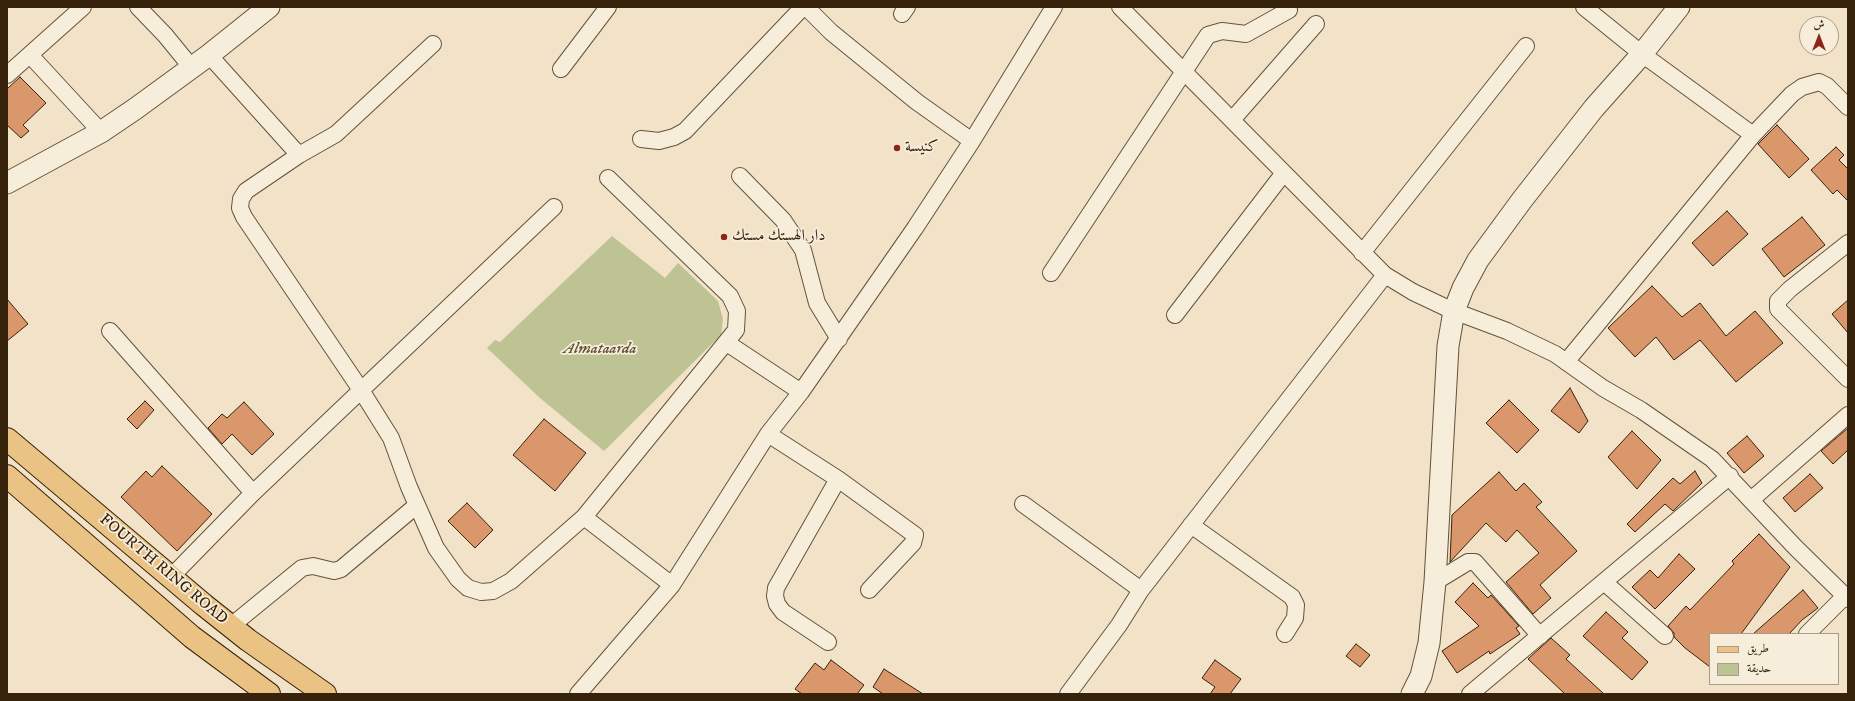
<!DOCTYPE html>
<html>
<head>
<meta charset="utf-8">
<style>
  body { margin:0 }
  #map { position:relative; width:1855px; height:701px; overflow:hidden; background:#f2e3c8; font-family:"IM FELL DW Pica",Amiri,serif }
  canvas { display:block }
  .frame { position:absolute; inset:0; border:8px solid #37220b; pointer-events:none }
  .legend { position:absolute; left:1709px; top:633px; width:130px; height:52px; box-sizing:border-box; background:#f7eddb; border:1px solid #aa9c88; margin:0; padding:5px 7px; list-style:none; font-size:12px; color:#37220b }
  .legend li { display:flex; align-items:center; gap:8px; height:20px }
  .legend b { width:20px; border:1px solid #aa9c88 }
  .north { position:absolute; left:1799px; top:16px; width:40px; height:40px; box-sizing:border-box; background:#f7eddb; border:1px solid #aa9c88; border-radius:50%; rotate:0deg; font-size:11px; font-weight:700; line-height:16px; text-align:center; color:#37220b }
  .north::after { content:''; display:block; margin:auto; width:14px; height:18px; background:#8f2418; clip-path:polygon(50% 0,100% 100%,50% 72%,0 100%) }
</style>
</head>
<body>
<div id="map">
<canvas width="1855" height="701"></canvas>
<div class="frame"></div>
<ul class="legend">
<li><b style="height:5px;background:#e9c284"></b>طريق</li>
<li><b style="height:11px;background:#bec394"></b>حديقة</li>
</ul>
<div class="north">ش</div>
</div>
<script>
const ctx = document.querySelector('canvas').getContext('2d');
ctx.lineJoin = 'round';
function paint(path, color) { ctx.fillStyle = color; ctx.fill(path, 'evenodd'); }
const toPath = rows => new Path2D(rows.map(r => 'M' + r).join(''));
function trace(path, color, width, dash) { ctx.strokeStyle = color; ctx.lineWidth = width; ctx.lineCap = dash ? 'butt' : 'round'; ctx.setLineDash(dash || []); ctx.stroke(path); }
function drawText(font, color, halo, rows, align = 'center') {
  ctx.font = font + ' "IM FELL DW Pica",Amiri,serif'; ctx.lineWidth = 3.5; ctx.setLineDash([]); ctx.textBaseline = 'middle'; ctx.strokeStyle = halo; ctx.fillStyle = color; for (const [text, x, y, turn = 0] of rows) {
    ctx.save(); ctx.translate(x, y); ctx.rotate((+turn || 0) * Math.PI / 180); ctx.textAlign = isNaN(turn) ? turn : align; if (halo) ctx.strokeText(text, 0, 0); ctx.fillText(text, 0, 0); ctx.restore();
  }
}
paint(toPath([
  [612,236,665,278,678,263,718,301,723,319,721,335,604,451,540,398,487,348,495,340,500,342]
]), '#bec394');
const building = toPath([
  [20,77,46,103,23,125,29,131,21,138,7,125,7,89,20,77],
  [1777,125,1809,159,1789,178,1758,144,1777,125],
  [1836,147,1844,155,1839,160,1848,169,1848,201,1837,190,1833,194,1811,170,1836,147],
  [1727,211,1748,234,1713,266,1692,243,1727,211],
  [1802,217,1825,245,1784,277,1762,249,1802,217],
  [1652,286,1682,317,1700,303,1726,336,1755,311,1783,343,1736,382,1700,340,1674,360,1656,337,1635,357,1608,328,1652,286],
  [7,299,28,324,7,341,7,299],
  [1848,300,1848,333,1832,314,1848,300],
  [1570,388,1588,421,1579,433,1551,411,1570,388],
  [1509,400,1539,430,1517,453,1486,423,1509,400],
  [145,401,154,410,137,429,127,419,145,401],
  [244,402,274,434,252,455,232,434,222,444,208,428,222,414,227,418,244,402],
  [544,419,586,453,555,491,513,455,544,419],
  [1848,428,1848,450,1833,464,1821,451,1848,428],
  [1632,431,1661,460,1637,489,1608,457,1632,431],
  [1747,436,1764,456,1744,473,1727,453,1747,436],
  [162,466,212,514,177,551,121,497,146,471,152,477,162,466],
  [1695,471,1702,483,1673,511,1665,504,1635,532,1627,524,1673,478,1680,484,1695,471],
  [1499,472,1516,491,1524,483,1542,502,1536,507,1577,551,1540,585,1551,598,1533,614,1506,582,1539,553,1517,530,1506,542,1486,523,1450,562,1452,515,1499,472],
  [1810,474,1823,488,1795,512,1783,498,1810,474],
  [467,503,493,530,475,548,448,521,467,503],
  [1759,534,1790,567,1741,634,1710,634,1710,667,1685,648,1674,637,1674,633,1668,626,1686,606,1690,610,1734,564,1732,561,1759,534],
  [1679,554,1695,569,1655,609,1632,587,1650,570,1658,578,1679,554],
  [1473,583,1488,598,1491,595,1519,626,1516,628,1520,634,1490,654,1489,651,1457,673,1442,651,1479,626,1455,602,1473,583],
  [1803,590,1818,608,1802,620,1789,634,1753,634,1803,590],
  [1606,612,1628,632,1622,638,1648,662,1632,680,1583,636,1606,612],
  [1551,638,1570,655,1566,659,1604,694,1565,694,1528,659,1551,638],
  [1356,644,1370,655,1360,667,1346,656,1356,644],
  [831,660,864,685,857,694,802,694,795,689,815,663,824,670,831,660],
  [1215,660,1241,679,1230,694,1210,694,1215,687,1202,678,1215,660],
  [884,669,923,694,883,694,873,687,884,669]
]);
paint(building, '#da976b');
trace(building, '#37220b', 1);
const minor = toPath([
  [138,7,165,35,192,68],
  [806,7,831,32,917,102,972,141],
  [1120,7,1385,275,1413,292,1451,310,1507,331,1555,354,1603,388,1641,410,1712,459,1795,547,1848,599],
  [1584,7,1642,54,1753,135],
  [902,14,907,7],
  [433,44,336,134,299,155,246,191,241,199,240,208,244,217,361,390,391,438,409,487,436,548,458,579,468,588,481,592,493,591,511,581,584,517,736,330,737,311,730,296,608,178],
  [30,55,101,132],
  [209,55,299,155],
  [561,69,608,7],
  [7,75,83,7],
  [1232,120,1316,24],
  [641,139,659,141,674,137,685,131,803,7],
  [740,176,783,220,803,250,817,303,839,339],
  [1848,243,1790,289,1778,301,1778,309,1848,379],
  [1362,253,1526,46],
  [1051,273,1208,35,1222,31,1246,34,1289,10],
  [1175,315,1283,174],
  [110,331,253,493],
  [727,343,801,392],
  [1566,362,1753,135,1792,94,1802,87,1819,82,1827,86,1848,107],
  [768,434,838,479,915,535,913,543,869,590],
  [1751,500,1848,415],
  [1023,504,1141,590],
  [584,517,672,585],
  [1191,525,1292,597,1296,605,1295,618,1285,634],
  [170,578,253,493,554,207],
  [1435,582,1468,562,1475,562,1540,636],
  [1604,582,1665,636],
  [231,626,302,568,313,566,334,571,341,569,417,505],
  [1807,634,1845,596],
  [828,642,783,612,777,604,775,596,776,588,838,479],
  [578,694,672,585,768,434,801,392,915,228,972,141,1054,7],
  [1068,694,1119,625,1141,590,1385,275],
  [1470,694,1730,476]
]);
const tertiary = toPath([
  [7,183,101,132,135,109,209,55,269,7],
  [1412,694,1421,676,1429,643,1435,582,1448,346,1454,311,1463,288,1478,260,1522,200,1594,108,1642,54,1679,7]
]);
const primary = toPath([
  [7,439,204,605,248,640,325,694],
  [7,476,192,637,269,694]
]);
trace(minor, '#66523a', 18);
trace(tertiary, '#66523a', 23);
trace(primary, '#37220b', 24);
trace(minor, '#f7eddb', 16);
trace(tertiary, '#f7eddb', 21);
trace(primary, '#e9c284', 22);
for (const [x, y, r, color] of [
  [897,148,4,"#8f2418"],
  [724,237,4,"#8f2418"]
]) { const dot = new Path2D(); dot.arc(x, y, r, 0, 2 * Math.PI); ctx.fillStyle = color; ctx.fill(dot); trace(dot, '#f7eddb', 1.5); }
drawText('16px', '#37220b', '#f7eddb', [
  ["كنيسة",905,148],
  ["دار الهستك مستك",732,237]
], 'left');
drawText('italic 16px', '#605234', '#f7eddb', [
  ["Almataarda",600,350]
]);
drawText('16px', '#37220b', '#f7eddb', [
  ["FOURTH RING ROAD",163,570,40]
]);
</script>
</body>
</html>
